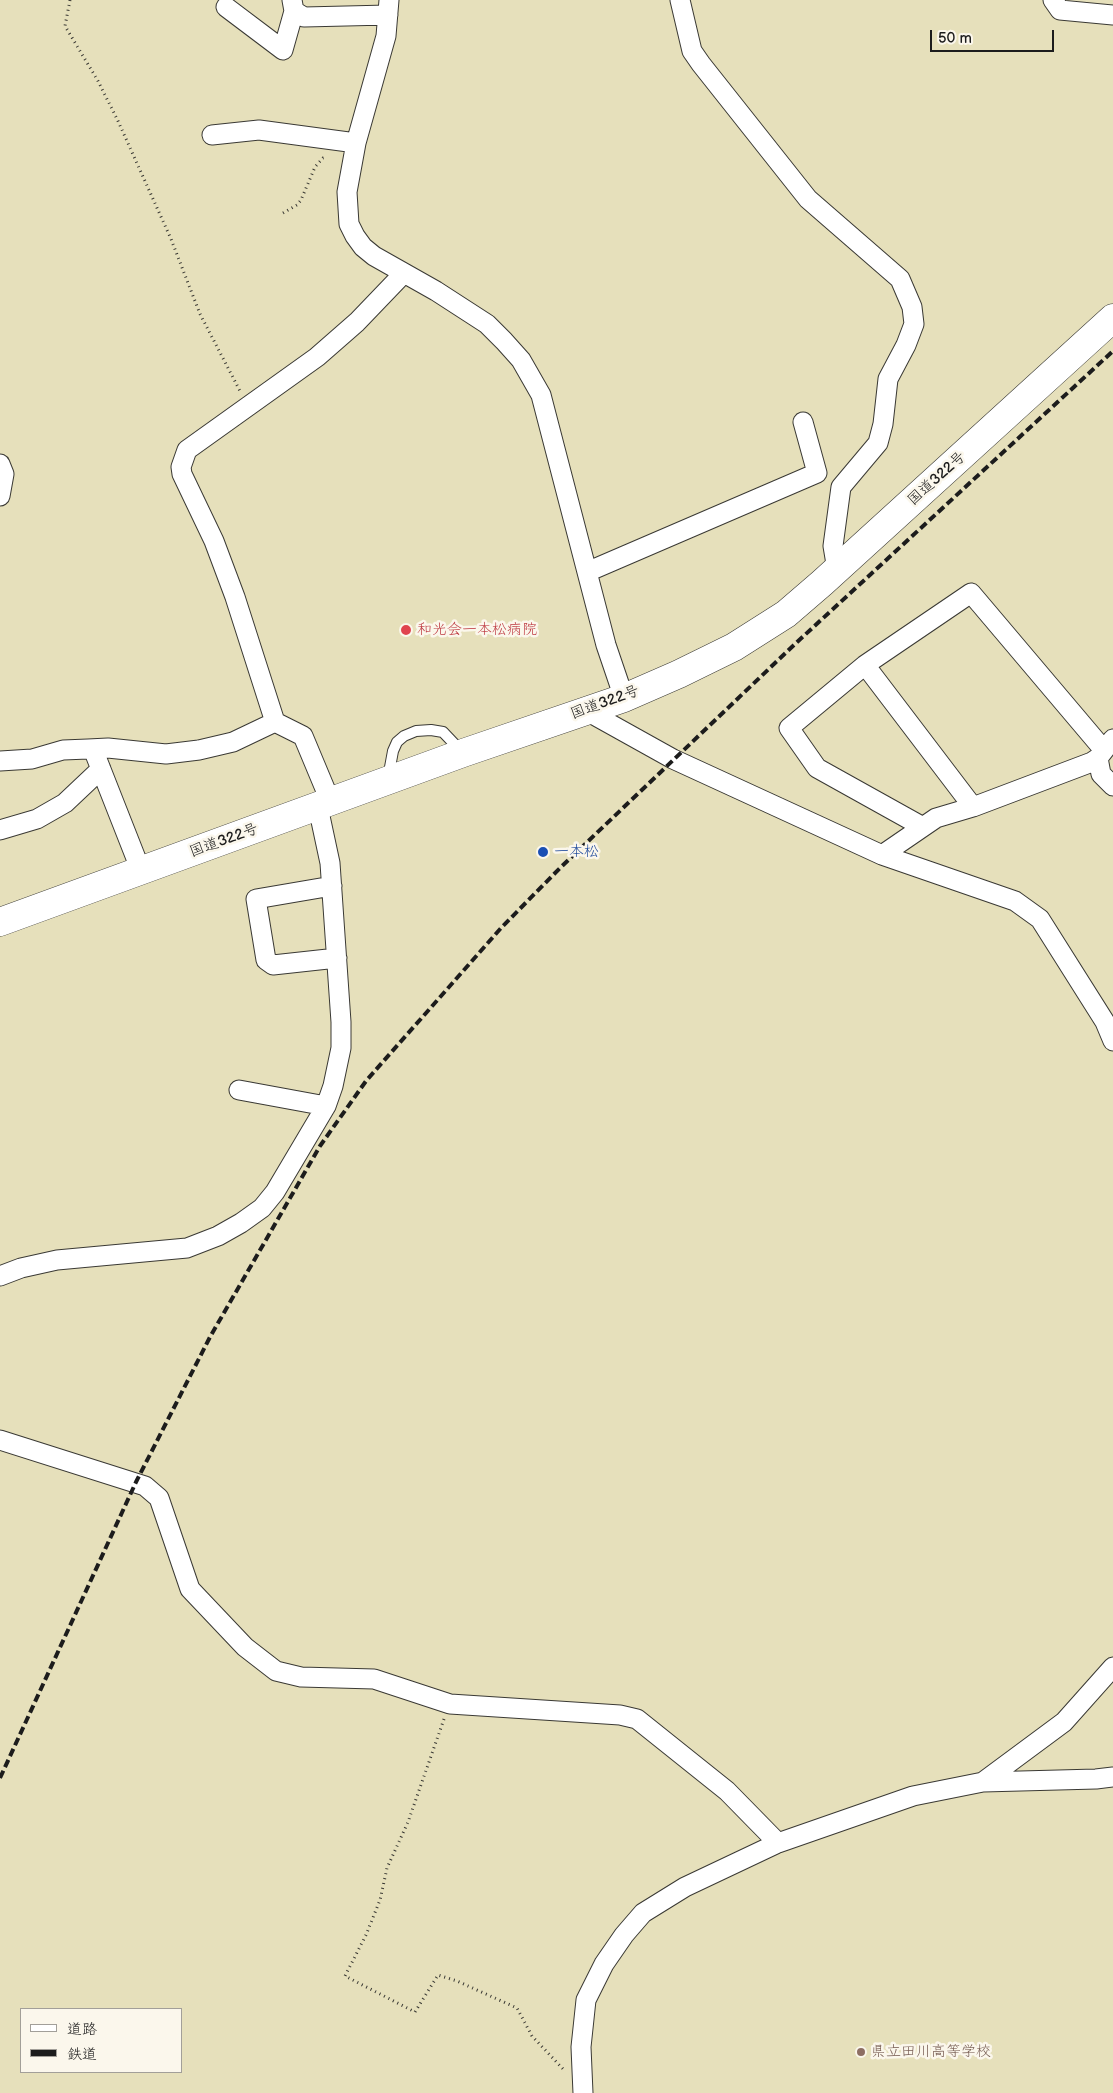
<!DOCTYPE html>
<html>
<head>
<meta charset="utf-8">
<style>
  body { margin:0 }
  #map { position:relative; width:1113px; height:2093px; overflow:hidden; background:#e6e0bb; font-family:"Balsamiq Sans","Klee One",sans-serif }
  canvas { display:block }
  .legend { position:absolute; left:20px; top:2008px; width:162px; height:65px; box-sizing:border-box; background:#fbf7ec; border:1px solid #a29f99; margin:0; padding:6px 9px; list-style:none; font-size:15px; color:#1c1c1c }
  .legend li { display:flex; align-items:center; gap:10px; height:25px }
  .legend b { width:25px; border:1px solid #a29f99 }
  .scale { position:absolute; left:930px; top:30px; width:124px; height:22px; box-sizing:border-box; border:2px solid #1c1c1c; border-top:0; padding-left:6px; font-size:15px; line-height:18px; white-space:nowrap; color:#1c1c1c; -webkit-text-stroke:4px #fbf7ec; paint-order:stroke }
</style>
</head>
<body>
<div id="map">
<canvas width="1113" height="2093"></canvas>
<ul class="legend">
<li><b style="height:6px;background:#fff"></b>道路</li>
<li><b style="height:6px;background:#1c1c1c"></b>鉄道</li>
</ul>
<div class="scale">50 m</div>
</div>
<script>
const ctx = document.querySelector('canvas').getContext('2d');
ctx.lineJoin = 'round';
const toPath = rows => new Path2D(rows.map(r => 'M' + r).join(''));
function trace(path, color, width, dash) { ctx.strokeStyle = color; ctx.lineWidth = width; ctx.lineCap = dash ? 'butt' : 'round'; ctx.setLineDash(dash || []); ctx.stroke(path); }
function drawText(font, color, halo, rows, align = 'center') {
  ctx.font = font + ' "Balsamiq Sans","Klee One",sans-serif'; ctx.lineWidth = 5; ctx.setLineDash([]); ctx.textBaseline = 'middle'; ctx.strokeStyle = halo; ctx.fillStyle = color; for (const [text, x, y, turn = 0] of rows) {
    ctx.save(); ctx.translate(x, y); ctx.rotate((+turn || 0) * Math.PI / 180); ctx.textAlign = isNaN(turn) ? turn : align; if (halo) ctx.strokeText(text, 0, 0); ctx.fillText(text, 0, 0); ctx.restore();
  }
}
const lane = toPath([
  [388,778,393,751,397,742,404,736,416,731,431,730,443,732,462,752]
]);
const street = toPath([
  [292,0,294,11,304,17,388,15],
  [389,0,386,36,356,143,347,192,349,224,355,236,363,247,374,256,436,291,487,324,504,341,521,360,541,395,606,645,624,698],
  [680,0,692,51,701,64,808,199,900,279,912,307,914,324,906,345,888,379,883,424,878,443,841,487,833,546,837,570],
  [1053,0,1060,10,1113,15],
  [226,7,283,50,294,11],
  [212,135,259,130,356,143],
  [0,464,4,474,0,496],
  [587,572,817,473,803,422],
  [865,665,973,807],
  [585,710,673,759,882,855,1015,901,1040,919,1105,1022,1113,1041],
  [93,749,141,871],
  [1098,758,1101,774,1113,786],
  [0,761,32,759,63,750,88,749,108,748,166,754,199,750,233,742,275,722],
  [331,803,303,736,275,722,235,597,214,541,182,474,181,467,187,450,317,357,357,322,404,273],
  [923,827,817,768,789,728,865,665,971,593,1103,749],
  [0,830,37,819,65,803,101,769],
  [882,855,936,818,973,807,1092,762,1098,758,1113,739],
  [332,886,256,899,266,960,273,965,337,958],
  [239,1090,326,1106],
  [0,1276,21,1268,57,1260,187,1248,218,1236,241,1223,262,1208,275,1192,326,1106,333,1086,341,1048,341,1022,330,863,318,807],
  [0,1440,145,1486,159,1498,190,1589,245,1647,276,1671,301,1677,374,1679,450,1704,620,1715,637,1719,727,1791,778,1843],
  [983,1782,1064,1722,1113,1667],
  [583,2093,581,2047,586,2000,604,1964,624,1935,643,1913,685,1887,778,1843,913,1796,983,1782,1096,1779,1113,1777]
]);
const highway = toPath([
  [0,922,463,753,624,698,679,674,734,647,786,614,822,583,1113,318]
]);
trace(lane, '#3a3934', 12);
trace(street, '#3a3934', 21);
trace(highway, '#3a3934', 29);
trace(toPath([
  [70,0,65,26,98,81,118,121,171,239,200,314,240,391],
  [283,213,297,205,301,200,315,167,323,158,327,157],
  [444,1719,408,1822,387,1868,380,1900,366,1935,345,1976,415,2012,438,1975,457,1981,517,2008,532,2036,564,2070]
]), '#3a3934', 3, [1, 4]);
trace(lane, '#fff', 10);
trace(street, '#fff', 19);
trace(highway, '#fff', 28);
trace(toPath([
  [0,1778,136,1482,210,1337,320,1146,366,1081,501,928,560,868,795,644,1113,351]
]), '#1c1c1c', 4, [8, 4]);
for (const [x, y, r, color] of [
  [406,630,6,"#e0444e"],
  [543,852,6,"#1a4fb4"],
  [861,2052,5,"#8d6e63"]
]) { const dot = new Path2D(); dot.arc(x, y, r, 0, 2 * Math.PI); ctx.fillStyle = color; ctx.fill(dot); trace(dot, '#fbf7ec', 2); }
drawText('15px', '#1c1c1c', '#fbf7ec', [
  ["国道322号",937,479,-42],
  ["国道322号",605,703,-20],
  ["国道322号",224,841,-20]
]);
drawText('15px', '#be3a42', '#fbf7ec', [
  ["和光会一本松病院",417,630]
], 'left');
drawText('15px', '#164399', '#fbf7ec', [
  ["一本松",554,852]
], 'left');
drawText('15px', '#785e54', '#fbf7ec', [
  ["県立田川高等学校",871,2052]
], 'left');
</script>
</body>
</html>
